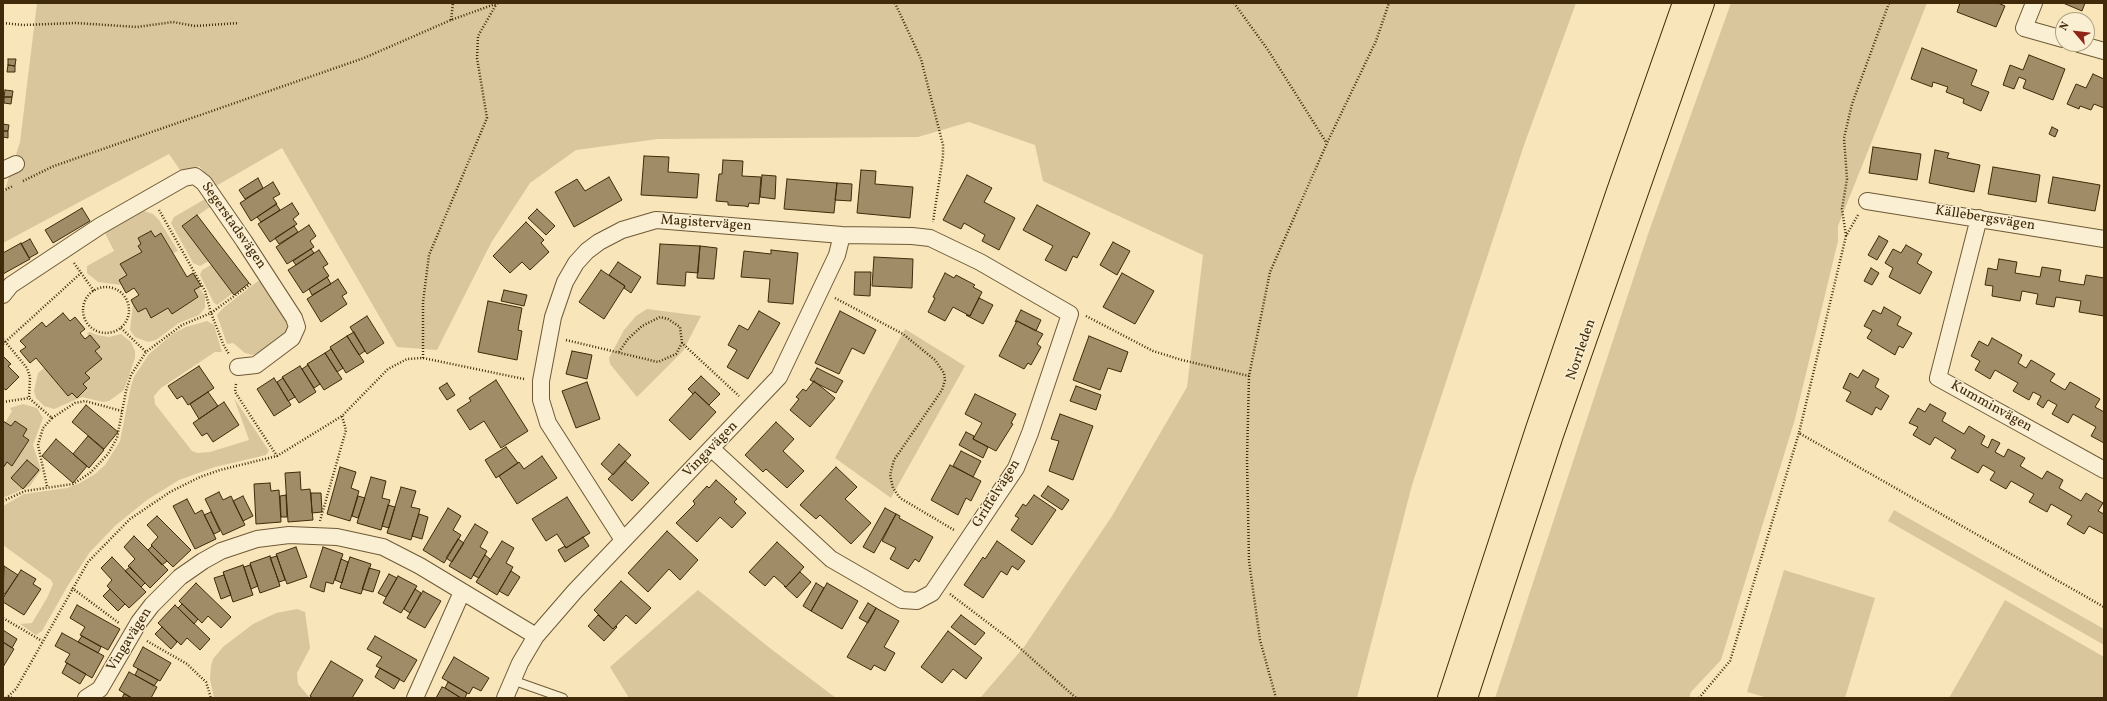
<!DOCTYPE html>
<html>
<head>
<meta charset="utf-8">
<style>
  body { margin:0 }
  #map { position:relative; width:2107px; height:701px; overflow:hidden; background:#f8e6ba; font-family:Vollkorn,serif }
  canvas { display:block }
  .frame { position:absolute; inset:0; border:4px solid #402a0a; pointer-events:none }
  .north { position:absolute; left:2055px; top:12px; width:40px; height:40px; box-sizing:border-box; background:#faefd2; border:1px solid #b0a082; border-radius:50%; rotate:298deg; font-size:11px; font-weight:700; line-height:16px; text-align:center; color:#402a0a }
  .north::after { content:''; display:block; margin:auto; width:14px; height:18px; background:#8f2418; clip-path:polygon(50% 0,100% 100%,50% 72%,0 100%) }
</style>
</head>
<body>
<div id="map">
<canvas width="2107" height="701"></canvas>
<div class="frame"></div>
<div class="north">N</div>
</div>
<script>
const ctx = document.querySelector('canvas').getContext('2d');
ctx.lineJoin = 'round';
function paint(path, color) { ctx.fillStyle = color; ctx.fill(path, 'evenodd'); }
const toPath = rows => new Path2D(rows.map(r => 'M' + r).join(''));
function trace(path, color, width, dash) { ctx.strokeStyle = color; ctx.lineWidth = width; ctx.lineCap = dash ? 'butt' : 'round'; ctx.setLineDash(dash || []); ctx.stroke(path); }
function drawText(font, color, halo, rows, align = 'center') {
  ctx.font = font + ' Vollkorn,serif'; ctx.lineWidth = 3; ctx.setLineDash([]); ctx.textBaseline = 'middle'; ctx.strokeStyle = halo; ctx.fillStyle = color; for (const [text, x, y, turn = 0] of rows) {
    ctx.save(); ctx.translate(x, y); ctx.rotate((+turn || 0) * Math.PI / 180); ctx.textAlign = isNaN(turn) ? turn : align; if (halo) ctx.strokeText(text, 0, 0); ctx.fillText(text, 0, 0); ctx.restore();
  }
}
paint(toPath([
  [37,3,1576,3,1524,145,1412,485,1357,698,980,698,1024,647,1112,516,1187,387,1203,255,1043,181,1035,145,969,122,918,137,658,139,576,150,530,183,491,243,437,350,397,347,282,148,216,186,199,166,182,173,169,154,3,243,3,196,20,142],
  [1731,3,1927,3,1838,226,1838,241,1795,419,1721,660,1691,692,1689,698,1495,698,1648,234],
  [205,199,210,207,182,226,209,261,200,266,193,263,171,223,174,217],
  [144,211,153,214,159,220,178,251,173,253,162,233,155,237,151,231,138,238,141,244,139,246,142,252,121,264,127,275,119,280,122,285,98,282,87,273,87,266,114,251,105,233,136,213],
  [211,265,233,293,217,305,214,303,200,275,202,270],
  [258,281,263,283,284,312,288,324,286,332,279,339,259,353,252,355,245,353,233,343,227,344,217,315,223,308],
  [199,287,205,296,205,308,199,315,179,323,156,340,148,342,135,337,130,330,133,304,138,312,146,308,152,318,168,308,172,313,198,298,194,290],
  [647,309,701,316,683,351,637,397,610,364,609,358,624,330,636,316],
  [207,321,214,325,222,352,215,352,161,388,154,396,155,404,192,451,197,453,210,452,249,440,234,398,269,451,266,455,215,467,179,480,147,500,116,525,90,552,67,587,42,631,36,635,20,624,32,623,47,598,53,584,51,580,3,545,3,506,24,494,67,488,80,483,95,474,105,465,120,441,131,386,134,377,149,354,174,333,186,327],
  [905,329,965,366,891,498,835,458],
  [90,332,97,335,109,337,121,334,131,342,135,351,135,358,124,390,109,401,103,402,82,397,54,409,44,406,36,398,34,391,38,373,44,368,68,396,72,393,77,398,87,389,83,384,89,378,85,373,102,359,95,351,87,333],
  [23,404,37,408,43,418,33,445,41,470,30,486,3,498,3,468,7,462,13,465,29,440,23,436,27,429,15,421,11,426,5,423,12,411,10,408],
  [1894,510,2104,629,2104,645,1888,521],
  [1784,570,1875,598,1845,698,1768,698,1747,692],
  [698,590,771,649,836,698,629,698,610,667],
  [2005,600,2104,657,2104,698,1949,698],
  [297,609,305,612,310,648,297,673,298,684,310,698,214,698,210,679,211,666,213,659,223,647,253,624,276,613]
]), '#d9c69c');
const building = toPath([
  [1960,3,1998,3,2005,6,1996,27,1957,12,1960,3],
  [2063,3,2085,3,2082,11,2063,3],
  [1922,48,1977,70,1971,85,1989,92,1981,111,1963,103,1964,99,1946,92,1948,87,1933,82,1932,87,1911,79,1922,48],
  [2029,55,2065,69,2053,100,2023,88,2026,80,2019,77,2014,89,2003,85,2010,65,2023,70,2029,55],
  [8,59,16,59,15,66,8,65,8,59],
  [8,65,15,66,15,72,7,72,8,65],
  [2093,74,2104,79,2104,108,2094,104,2091,110,2080,106,2079,109,2067,104,2076,84,2086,88,2093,74],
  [5,90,13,91,12,97,4,97,5,90],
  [4,97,12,97,11,104,4,103,4,97],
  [3,124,9,125,8,131,3,131,3,124],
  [2052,127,2058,130,2055,137,2049,134,2052,127],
  [3,131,8,131,8,138,3,137,3,131],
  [1873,147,1921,154,1917,180,1869,173,1873,147],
  [1935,150,1949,153,1947,158,1980,165,1974,192,1929,183,1935,150],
  [644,156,669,157,668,172,699,174,697,198,641,195,644,156],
  [723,160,743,161,742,176,761,177,759,204,749,203,748,207,745,206,728,205,728,202,716,201,719,174,722,174,723,160],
  [1993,167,2040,175,2036,202,1988,194,1993,167],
  [861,170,876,171,875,184,913,187,910,218,857,213,861,170],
  [762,175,776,176,775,199,760,197,762,175],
  [967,175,992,188,984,202,1015,218,999,250,982,241,985,235,964,223,961,229,943,220,967,175],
  [609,177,622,200,574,227,555,192,577,179,585,191,609,177],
  [2053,177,2100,185,2095,211,2048,203,2053,177],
  [258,178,263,188,245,199,239,190,258,178],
  [787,179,837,183,834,213,784,209,787,179],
  [273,182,280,194,273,198,277,204,251,221,240,203,273,182],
  [837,183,852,184,851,201,835,200,837,183],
  [292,203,299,214,293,219,297,224,270,242,258,224,292,203],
  [276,204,280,210,261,222,257,217,276,204],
  [1037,205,1090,233,1077,258,1073,256,1066,271,1045,260,1053,246,1023,230,1037,205],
  [82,208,90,221,53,243,45,230,82,208],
  [537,209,555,226,546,235,528,218,537,209],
  [197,215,249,283,234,295,182,226,197,215],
  [526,222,544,240,541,243,549,252,530,270,522,262,510,273,493,256,526,222],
  [309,225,316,236,310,241,314,247,287,264,276,247,309,225],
  [294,226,298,232,279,244,275,238,294,226],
  [151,231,155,237,161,233,187,277,193,273,201,286,194,290,198,297,172,314,168,308,151,318,146,308,138,312,133,304,131,300,139,295,134,288,126,293,119,280,127,275,120,264,142,252,138,246,141,244,138,238,151,231],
  [1879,236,1888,241,1877,260,1868,255,1879,236],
  [30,239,38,253,29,258,21,244,30,239],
  [1113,242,1130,251,1117,275,1100,265,1113,242],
  [21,243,30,259,3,274,3,253,21,243],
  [660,244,700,246,698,273,686,272,685,286,657,284,660,244],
  [1906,245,1922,254,1917,263,1932,272,1920,294,1889,277,1893,268,1885,263,1893,249,1901,253,1906,245],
  [700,246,717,248,714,279,697,278,700,246],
  [311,249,314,253,296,265,293,261,311,249],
  [319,250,328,264,323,267,329,276,303,293,288,270,319,250],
  [771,250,798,253,793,304,768,302,770,279,741,277,744,251,771,254,771,250],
  [874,257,913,259,912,288,872,286,874,257],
  [1999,259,2017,262,2015,273,2040,277,2042,267,2061,270,2059,281,2084,285,2086,275,2104,278,2104,316,2079,312,2081,301,2056,297,2054,307,2036,304,2038,294,2022,291,2020,301,1992,296,1993,286,1985,285,1988,268,1997,270,1999,259],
  [618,262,641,277,631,293,624,288,625,286,609,275,618,262],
  [1871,268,1879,273,1872,285,1864,281,1871,268],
  [601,270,625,286,604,319,579,302,601,270],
  [855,272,871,272,870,296,854,295,855,272],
  [945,273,954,278,956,275,975,285,973,287,982,292,970,316,953,307,945,321,928,312,935,298,933,297,945,273],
  [1122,273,1154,291,1135,324,1103,307,1122,273],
  [327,277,331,284,312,295,309,289,327,277],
  [338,279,347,293,342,296,347,304,321,322,307,299,338,279],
  [504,290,527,295,524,306,501,301,504,290],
  [979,298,993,305,983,324,966,315,970,316,979,298],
  [488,301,522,308,518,330,522,331,517,360,478,352,488,301],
  [1884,307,1901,317,1897,325,1912,333,1903,348,1899,346,1895,355,1867,338,1872,330,1864,326,1873,310,1881,314,1884,307],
  [1021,310,1041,320,1036,331,1017,321,1015,322,1021,310],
  [759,311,780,323,748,379,727,367,737,350,728,345,739,325,748,330,759,311],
  [840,311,876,330,864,354,852,348,839,374,815,363,840,311],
  [63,313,70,321,75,317,85,329,80,333,85,339,90,335,100,347,95,351,102,359,85,373,90,378,83,384,87,388,77,398,72,393,68,396,36,358,30,363,20,351,26,347,20,341,42,322,46,327,63,313],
  [367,316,384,343,367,354,350,327,367,316],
  [1017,321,1043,334,1037,344,1041,347,1031,365,1028,363,1024,369,999,356,1017,321],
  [354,332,365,351,359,355,347,336,354,332],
  [347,336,364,362,346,373,330,347,347,336],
  [1089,336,1128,352,1121,372,1108,368,1100,390,1073,380,1089,336],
  [1992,338,2022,355,2018,363,2026,368,2031,360,2055,374,2050,381,2065,390,2070,382,2100,399,2095,407,2104,412,2104,443,2091,436,2096,427,2073,414,2068,423,2052,414,2057,405,2048,400,2043,408,2037,404,2041,396,2033,392,2029,400,2013,391,2018,383,1995,370,1990,379,1975,370,1980,361,1971,356,1979,341,1988,346,1992,338],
  [331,349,343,368,337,372,325,353,331,349],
  [572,351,592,355,587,379,566,374,572,351],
  [325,353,342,379,324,390,307,364,325,353],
  [3,356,11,364,8,366,19,377,6,390,3,388,3,356],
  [308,365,320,384,314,388,302,369,308,365],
  [199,366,214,388,188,405,182,396,177,399,168,386,199,366],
  [300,366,316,392,299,403,282,377,300,366],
  [817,368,843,381,836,393,810,380,817,368],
  [1863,370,1879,379,1875,387,1889,396,1881,410,1876,407,1872,415,1846,401,1851,392,1843,388,1850,373,1858,378,1863,370],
  [701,376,720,394,709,405,695,392,693,394,688,389,701,376],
  [274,378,291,405,274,416,257,389,274,378],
  [283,378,295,397,288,401,277,382,283,378],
  [496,380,528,431,501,448,484,421,470,430,457,410,471,401,469,398,496,380],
  [814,381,835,398,810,427,790,410,799,399,796,397,803,389,806,391,814,381],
  [587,382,600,419,576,428,562,391,587,382],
  [447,383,455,395,447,400,439,388,447,383],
  [1076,386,1101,395,1096,410,1070,401,1076,386],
  [208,392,218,406,199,419,190,404,208,392],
  [695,392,716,412,690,440,669,420,695,392],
  [975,394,1016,414,1011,423,1013,424,996,451,973,439,982,423,965,414,975,394],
  [224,402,239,425,213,442,207,433,202,436,193,423,224,402],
  [1930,404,1946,413,1942,421,1964,434,1969,426,1985,436,1981,444,1988,448,1992,439,2000,443,1995,452,2004,457,2008,449,2025,458,2020,466,2042,479,2047,471,2063,480,2059,488,2081,501,2086,493,2103,503,2098,511,2104,514,2104,534,2089,526,2084,534,2067,524,2072,516,2051,504,2047,512,2029,502,2034,494,2011,481,2006,489,1990,480,1995,472,1983,465,1978,473,1951,458,1956,450,1935,437,1930,445,1913,435,1918,427,1909,423,1918,408,1925,412,1930,404],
  [86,405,118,432,104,449,72,422,86,405],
  [1060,414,1093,426,1073,480,1049,471,1059,441,1051,439,1060,414],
  [3,421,11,426,15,421,27,429,23,436,29,440,12,466,7,462,3,468,3,421],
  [776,422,794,439,783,451,804,471,787,488,766,469,763,472,745,455,776,422],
  [966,432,974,436,973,439,988,447,983,458,959,445,966,432],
  [88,436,104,450,89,468,73,454,88,436],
  [56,439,87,466,73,483,42,456,56,439],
  [619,444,631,455,613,475,601,464,619,444],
  [506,447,518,463,496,478,485,460,506,447],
  [961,451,981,461,973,477,953,466,961,451],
  [542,456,557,478,517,504,499,476,519,462,524,469,542,456],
  [27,460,39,470,23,489,11,478,27,460],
  [625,461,649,483,632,501,608,479,625,461],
  [950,465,981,481,971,501,966,498,958,515,931,500,950,465],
  [340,467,356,472,351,488,359,491,350,521,327,514,340,467],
  [836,467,857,487,845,499,871,523,851,544,820,515,816,519,800,505,836,467],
  [300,472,301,490,310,489,313,520,288,522,285,473,300,472],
  [371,477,386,481,382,498,390,500,381,530,357,523,371,477],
  [716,480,737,499,734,502,746,513,732,528,720,517,697,542,676,523,695,504,693,501,707,486,709,488,716,480],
  [270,483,271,491,279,490,281,522,256,524,254,484,270,483],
  [1048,486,1069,500,1062,510,1041,496,1048,486],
  [401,487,416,491,411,507,420,509,411,540,387,533,401,487],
  [219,492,223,500,231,496,245,525,223,535,205,499,219,492],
  [311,493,321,493,322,512,312,513,311,493],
  [286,495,287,517,281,517,280,496,286,495],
  [1034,495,1056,510,1032,545,1011,530,1019,518,1015,516,1023,504,1026,506,1034,495],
  [243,496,253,516,243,521,233,501,243,496],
  [358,496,365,498,358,518,352,516,358,496],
  [567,497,590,533,566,548,557,534,546,541,532,519,567,497],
  [187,499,195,514,202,510,216,539,195,549,173,506,187,499],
  [388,505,395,507,389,528,382,526,388,505],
  [448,508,461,516,453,530,461,535,444,563,423,550,448,508],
  [885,508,896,514,874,553,863,547,885,508],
  [211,512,220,531,214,534,204,515,211,512],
  [419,514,428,517,422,539,412,536,419,514],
  [896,514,900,516,899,518,933,537,919,562,915,559,908,569,890,559,896,548,882,541,896,514],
  [157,516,191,550,173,567,151,545,158,537,147,525,157,516],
  [475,524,488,532,480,547,487,551,471,579,449,566,475,524],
  [667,531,698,560,680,580,669,569,648,592,628,573,667,531],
  [134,536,168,570,150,588,128,566,135,559,124,547,134,536],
  [583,537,589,546,565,562,558,550,565,546,566,548,583,537],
  [458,539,464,543,452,562,446,558,458,539],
  [502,541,514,548,506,563,513,567,497,595,476,582,502,541],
  [997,541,1025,561,1018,570,1012,566,1007,575,1001,571,983,598,964,585,983,557,985,559,997,541],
  [777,542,804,567,786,587,774,576,765,586,749,572,777,542],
  [152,546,167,561,162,565,148,550,152,546],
  [296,547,307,577,287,584,276,554,296,547],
  [323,547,343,554,333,584,326,582,324,592,310,587,323,547],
  [485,555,490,559,479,578,473,575,485,555],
  [270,556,280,586,260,593,250,563,270,556],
  [277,556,285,580,279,582,270,558,277,556],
  [112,557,146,592,129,608,107,586,112,580,101,568,112,557],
  [350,557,371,564,361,594,340,588,350,557],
  [341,559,348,562,342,583,335,580,341,559],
  [243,565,253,595,233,602,223,572,243,565],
  [250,565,258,586,251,589,244,567,250,565],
  [4,566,18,575,5,594,3,593,4,566],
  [130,567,145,583,141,587,125,571,130,567],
  [369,568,380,571,373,592,362,589,369,568],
  [21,570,36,579,33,584,41,589,24,615,3,602,3,598,21,570],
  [511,571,520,577,508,596,499,591,511,571],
  [800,572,811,582,797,598,784,586,786,587,800,572],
  [389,574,397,578,386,597,378,593,389,574],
  [224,575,231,595,221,599,214,578,224,575],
  [398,576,417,586,401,613,383,603,398,576],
  [621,581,651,608,636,624,626,615,613,629,594,610,621,581],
  [196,583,231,617,221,628,208,616,202,623,179,601,196,583],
  [816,583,824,588,811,611,803,606,816,583],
  [827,583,858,601,842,629,811,611,827,583],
  [110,589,125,604,118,611,103,596,110,589],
  [415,589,421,593,410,613,404,609,415,589],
  [423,591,441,601,425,628,407,618,423,591],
  [868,603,876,608,868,623,859,618,868,603],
  [182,604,198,619,194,624,178,608,182,604],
  [77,605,120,629,108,650,80,635,85,627,70,618,77,605],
  [175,605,210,639,200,650,187,638,181,645,158,623,175,605],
  [876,608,899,621,884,647,895,653,885,671,874,665,871,670,847,657,876,608],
  [598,615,613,629,616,626,617,627,604,641,588,626,598,615],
  [961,615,985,633,975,645,951,627,961,615],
  [162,627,177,642,171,649,155,634,162,627],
  [3,630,17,639,12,648,3,642,3,630],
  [948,631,982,658,966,679,953,669,942,683,921,667,948,631],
  [62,633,104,656,92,678,65,662,70,654,55,646,62,633],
  [82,636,101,647,98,653,78,642,82,636],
  [375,636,417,660,404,682,376,666,382,657,367,649,375,636],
  [3,642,14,649,3,667,3,642],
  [143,647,171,663,160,681,133,666,143,647],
  [454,657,489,678,481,691,473,687,469,694,442,678,454,657],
  [331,661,363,680,352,698,313,698,310,696,331,661],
  [67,663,86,674,80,684,62,673,67,663],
  [380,668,400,679,394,689,375,677,380,668],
  [138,669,158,680,154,686,135,675,138,669],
  [129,672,157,687,151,698,132,698,119,690,129,672],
  [448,682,467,693,465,698,461,698,445,688,448,682],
  [442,687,445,688,461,698,436,698,442,687],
  [124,694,132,698,122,698,124,694]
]);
paint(building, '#a08c66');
trace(building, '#402a0a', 1);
const lane = toPath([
  [512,680,563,698]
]);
const street = toPath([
  [2034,3,2024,28,2063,39],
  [2079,44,2104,51],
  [3,170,16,164],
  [1867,201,2104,239],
  [1979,218,1938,378,2104,470],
  [3,295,11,285,100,226,184,178,195,176,204,183,244,241,294,318,297,327,292,338,256,365,238,367],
  [623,540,548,423,541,400,541,381,553,317,565,282,576,263,587,251,599,242,622,230,656,220,842,235,912,236,930,238,980,262,1070,314,1030,433,1016,468,932,593,917,601,902,600,831,559,712,449],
  [86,698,100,689,139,622,152,605,180,577,203,561,221,551,257,539,289,535,337,537,383,547,420,566,536,636],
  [415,698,462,592],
  [505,698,520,663,536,636,575,591,779,377,837,255,842,235]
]);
const highway = toPath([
  [1449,698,1537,429,1618,191,1684,3],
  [1466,698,1552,435,1703,3]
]);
trace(lane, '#6e5936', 10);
trace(street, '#6e5936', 18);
trace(highway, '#402a0a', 24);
trace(toPath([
  [895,3,921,59,943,145,943,156,933,222],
  [1234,3,1268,50,1326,142],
  [451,20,453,3],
  [3,23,23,25,76,23,137,27,173,22,195,26,239,23],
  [23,181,54,166,364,58,451,20,498,3],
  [3,191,13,186],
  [159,210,205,291,211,313,224,346,229,354],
  [1858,215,1846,236,1799,433,2104,607],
  [1846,236,1842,209,1847,179,1844,138,1852,104,1889,3],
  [74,263,94,291],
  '83 310a23 23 0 1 1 46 0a23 23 0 1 1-46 0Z',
  [835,298,903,334,935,360,944,373,945,380,942,390,894,460,890,475,893,488,900,498,954,530],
  [1086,316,1153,351,1182,360,1249,376],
  [121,328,146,352],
  [3,339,27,368,30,377,29,398],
  [566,340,658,362,676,354,682,343,739,396],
  [3,344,81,273],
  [619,352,628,339,642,326,660,317,668,319,680,327,682,343],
  [423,358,423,302,429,255,487,118,477,58,478,36,497,3],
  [236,384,235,392,277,456],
  [3,402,29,398,52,418,43,428,38,445,47,486],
  [52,418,75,403,85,401,122,411],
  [3,501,25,491,73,484,90,473,108,454,117,438,126,391,131,375,146,352,182,325,211,313,252,283],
  [320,521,346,430,342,416],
  [72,588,119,623],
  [950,594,1012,641,1076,698],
  [3,618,42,641],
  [147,641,187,664,206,682,211,698],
  [8,696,12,698],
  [6,698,16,689,88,562,130,519,170,492,200,477,220,470,277,456,342,416,388,369,407,359,423,358,524,379],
  [1276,698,1260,640,1249,561,1247,459,1249,376,1270,272,1327,143,1376,41,1389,3],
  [1699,698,1730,661,1799,433]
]), '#402a0a', 2.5, [1, 2]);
trace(lane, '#faefd2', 8);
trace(street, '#faefd2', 16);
trace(highway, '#f8e6ba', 22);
drawText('14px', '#402a0a', '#faefd2', [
  ["Källebergsvägen",1985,219,9],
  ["Magistervägen",706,224,4],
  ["Segerstadsvägen",233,226,55],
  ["Norrleden",1582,350,-71],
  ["Kumminvägen",1991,407,29],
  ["Vingavägen",711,450,-46],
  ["Griffelvägen",997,494,-58],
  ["Vingavägen",130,640,-58]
]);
</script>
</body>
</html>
